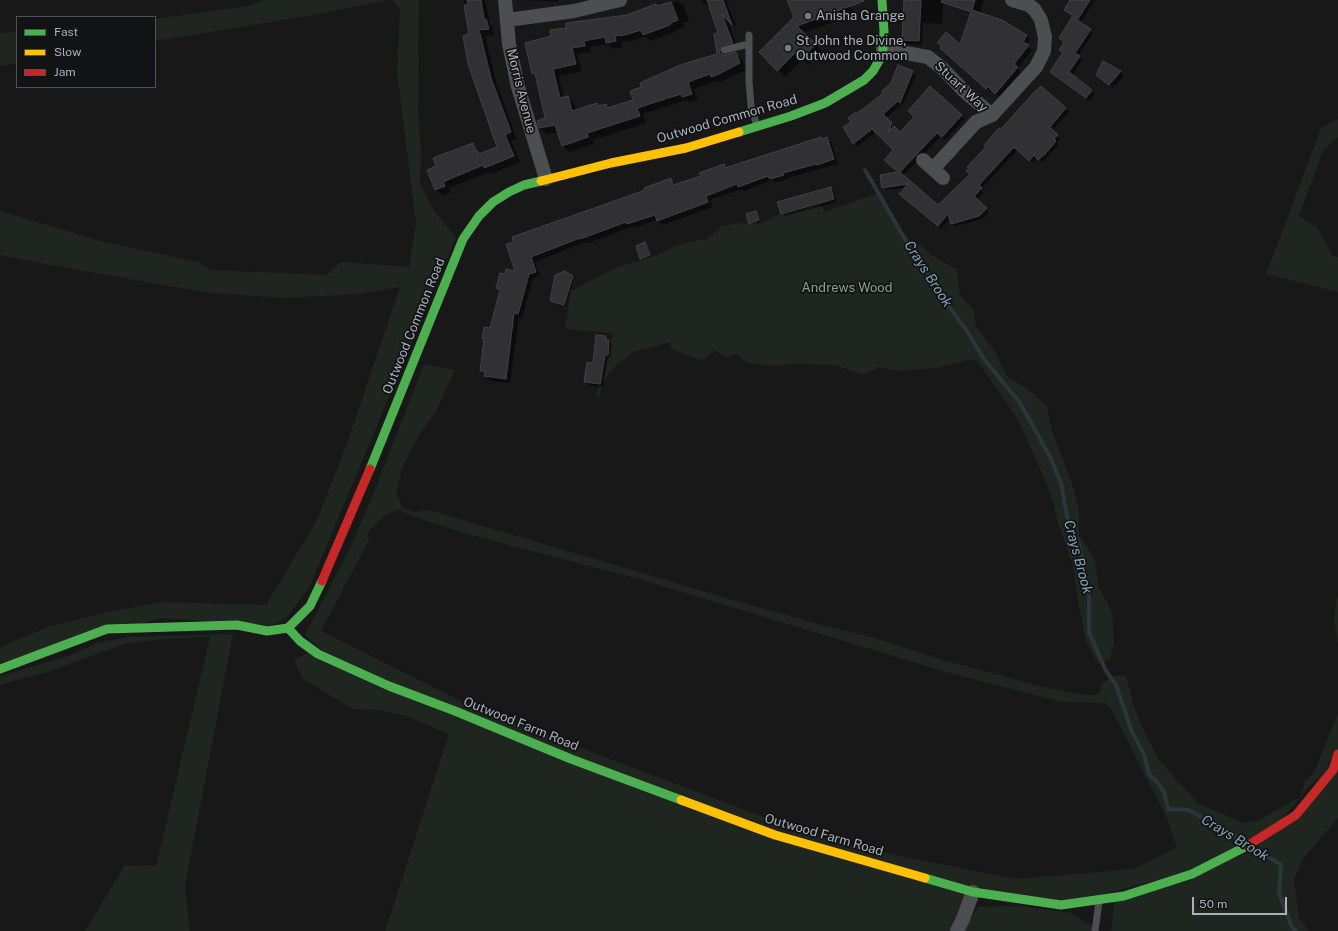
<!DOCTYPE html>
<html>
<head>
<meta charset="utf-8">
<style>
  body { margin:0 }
  #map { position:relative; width:1338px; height:931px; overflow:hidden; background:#181819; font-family:"Public Sans",sans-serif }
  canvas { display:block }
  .legend { position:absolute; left:16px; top:16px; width:140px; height:72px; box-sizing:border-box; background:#121315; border:1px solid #4e5257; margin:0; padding:5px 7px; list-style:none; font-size:12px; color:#a9b0ba }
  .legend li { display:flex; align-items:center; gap:8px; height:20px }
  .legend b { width:20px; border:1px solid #4e5257 }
  .scale { position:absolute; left:1192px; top:897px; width:95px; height:18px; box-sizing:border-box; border:2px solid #a9b0ba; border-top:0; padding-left:5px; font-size:12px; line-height:14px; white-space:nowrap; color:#a9b0ba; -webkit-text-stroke:3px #121315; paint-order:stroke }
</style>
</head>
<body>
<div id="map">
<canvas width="1338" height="931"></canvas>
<ul class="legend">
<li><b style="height:5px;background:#4caf50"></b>Fast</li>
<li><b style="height:5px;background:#ffc107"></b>Slow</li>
<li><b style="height:5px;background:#c62828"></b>Jam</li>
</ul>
<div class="scale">50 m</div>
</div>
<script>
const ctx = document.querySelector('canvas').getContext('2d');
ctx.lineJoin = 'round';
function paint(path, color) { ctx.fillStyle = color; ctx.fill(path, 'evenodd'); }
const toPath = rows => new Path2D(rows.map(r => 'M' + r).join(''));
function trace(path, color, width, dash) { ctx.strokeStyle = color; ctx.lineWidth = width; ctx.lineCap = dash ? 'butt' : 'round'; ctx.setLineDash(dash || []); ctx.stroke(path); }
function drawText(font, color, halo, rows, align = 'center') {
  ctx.font = font + ' "Public Sans",sans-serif'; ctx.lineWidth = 3.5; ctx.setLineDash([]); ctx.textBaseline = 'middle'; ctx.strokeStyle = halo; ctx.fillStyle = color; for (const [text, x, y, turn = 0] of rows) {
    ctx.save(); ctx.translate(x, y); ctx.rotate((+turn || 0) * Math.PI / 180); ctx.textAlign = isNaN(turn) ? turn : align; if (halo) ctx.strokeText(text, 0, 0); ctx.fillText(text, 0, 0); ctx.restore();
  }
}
paint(toPath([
  [265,0,389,0,313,15,155,41,155,19,248,6],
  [392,0,419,0,418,109,421,153,420,182,434,211,456,237,309,588,287,617,271,626,162,618,0,663,0,647,48,627,108,612,162,602,266,605,317,520,346,446,400,287,360,294,286,298,210,293,61,267,0,255,0,211,100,241,198,262,211,270,327,275,341,262,409,267,416,223,397,71,400,9],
  [17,32,17,63,0,66,0,33],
  [1338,119,1338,137,1323,151,1299,216,1317,227,1333,256,1338,257,1338,292,1266,274,1321,128],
  [878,193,899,228,910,240,921,245,931,255,957,269,959,293,974,311,975,325,995,351,1007,376,1026,388,1047,406,1051,428,1071,481,1079,509,1079,535,1095,559,1098,585,1112,612,1114,642,1110,658,1098,664,1086,641,1078,601,1073,566,1058,523,1054,505,1043,475,1017,418,977,360,968,360,938,368,897,371,879,367,864,375,835,365,793,364,775,366,747,363,737,354,726,357,714,350,704,360,695,358,671,349,670,342,633,352,627,358,616,365,603,382,599,397,596,397,613,333,565,329,571,291,617,267,658,255,674,246,698,240,706,240,722,226,739,223,758,224,765,222,774,216,820,204,825,212],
  [424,364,455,370,436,411,418,437,402,468,396,494,403,508,414,512,429,510,730,599,822,625,875,638,943,660,1039,686,1084,695,1095,695,1100,692,1101,684,1114,676,1126,676,1134,707,1145,733,1158,758,1173,776,1199,804,1244,823,1257,821,1300,797,1305,781,1314,773,1332,727,1338,714,1338,749,1295,813,1197,870,1072,902,973,892,957,931,385,931,449,734,406,716,378,710,353,709,303,679,294,660,314,650,325,653,305,635,349,550,375,490],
  [398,510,426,521,471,535,642,580,946,672,1062,702,1105,703,1110,707,1167,818,1177,848,1133,869,1016,879,909,858,811,835,470,706,321,631,369,540,367,534,385,515],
  [1338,597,1338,644,1334,620,1336,601],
  [233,634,185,886,190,931,85,931,125,865,156,866,210,637,163,639,125,644,47,672,0,685,0,676,71,655,97,643,128,637],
  [1338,754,1338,818,1303,859,1294,879,1299,918,1309,931,1111,931,1113,917,1114,898,1254,851],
  [1022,906,1071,913,1095,928,1095,931,963,931,978,907]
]), '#1e261f');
paint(toPath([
  [464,0,485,0,490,24,492,26,494,35,485,36,497,85,517,139,511,141,520,162,491,174,489,172,449,188,451,192,442,196,436,189,438,166,472,145,479,151,480,155,498,147,470,35],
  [523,0,560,0,558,0,558,2],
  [701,0,726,0,737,28,727,18,738,49,727,52,726,55,736,53,742,60,746,70,725,80,718,83,716,81,694,89,698,100,689,103,687,100,643,114,646,123,593,140,594,144,569,152,562,145,558,132,547,134,540,128,547,118,537,77,533,73,553,37,567,28,627,16,678,1,684,7,689,20,683,23,684,27,676,30,676,32,650,41,646,36,632,41,621,42,622,47,613,49,609,44,590,47,591,52,577,54,582,71,559,76,564,97,567,97,574,103,576,111,597,104,599,107,605,105,609,108,634,101,642,88,718,54,720,33,709,4,706,5],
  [788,0,848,0,854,15,803,33,823,52,809,65,803,59,785,77,760,52,795,17],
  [905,0,943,0,942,24,923,23,922,45,907,44,903,40],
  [959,0,984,0,980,14,1026,36,1030,39,1027,45,1032,50,1017,69,1021,72,999,97,992,90,990,92,947,53,961,46,972,14,961,10,957,6],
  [1071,0,1095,0,1082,21,1069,13],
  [1090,30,1093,33,1078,56,1082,60,1072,76,1095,94,1089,101,1054,75,1063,53,1060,50],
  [1104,63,1121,72,1124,76,1113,88,1101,78],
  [912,72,916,75,903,105,902,104,886,118,900,133,961,116,965,119,945,140,941,136,903,176,938,207,971,174,1001,131,1065,108,1069,112,1052,131,1060,139,1057,143,1059,145,1042,162,1037,158,1033,163,1018,150,981,189,984,192,977,200,989,212,982,219,955,226,952,223,950,218,941,229,904,197,906,188,886,190,883,187,900,173,894,150,876,132,857,147,854,143,852,123,857,114],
  [827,138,832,143,838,164,787,178,788,179,775,183,772,180,744,191,741,189,710,200,712,207,663,225,658,220,633,228,631,227,586,244,585,242,535,262,540,276,533,278,522,318,519,317,510,383,490,381,481,371,485,340,483,338,491,329,501,292,497,288,505,275,517,272,508,245,646,190,670,179,675,185,702,176,723,165,727,168],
  [831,188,834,191,837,202,785,216,782,213],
  [756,212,760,222,751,224,750,223],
  [645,244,650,256,642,260,641,258],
  [572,276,574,278,566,306,553,302,551,301],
  [606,336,612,344,610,358,608,358,603,387,588,385,585,381,594,364]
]), '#0007');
trace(toPath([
  [865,170,909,246,950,308,967,331,984,359,1020,403,1050,457,1061,483,1067,516,1078,541,1084,569,1089,594,1089,632,1106,671,1116,685,1132,732,1144,754,1149,774,1158,783,1164,792,1168,809,1189,810,1243,841],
  [1254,848,1281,865,1279,893,1292,927,1296,931]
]), '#2b353b', 4);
const building = toPath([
  [467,0,481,0,484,19,486,19,489,29,479,30,491,78,511,132,505,135,514,156,484,168,483,165,443,182,445,186,435,190,427,170,436,166,433,158,473,143,476,151,477,150,479,154,497,147,468,64,463,36,469,34,464,5,468,5,467,0],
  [707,0,723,0,732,25,722,15,733,43,721,46,719,52,723,55,736,52,740,63,719,74,711,77,710,74,688,82,692,94,682,97,681,94,637,108,640,116,587,133,588,137,562,146,555,125,539,128,537,121,545,118,535,73,532,74,525,43,551,36,550,30,566,28,566,23,627,15,656,4,657,6,671,2,678,20,670,23,670,25,643,35,641,30,625,35,615,36,616,41,606,43,605,37,584,41,585,46,572,48,576,64,553,69,560,98,568,96,572,111,597,103,598,106,606,104,607,108,633,100,630,91,641,87,640,83,680,65,717,54,714,34,718,33,707,0],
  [787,0,864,0,864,1,797,26,816,44,801,59,795,53,777,71,759,52,794,17,787,0],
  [904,0,921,0,919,41,902,40,904,0],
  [942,0,975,0,972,10,1002,20,1027,35,1023,42,1029,45,1014,64,1018,67,995,94,988,87,986,89,940,48,942,46,937,43,946,32,960,44,971,12,941,2,942,0],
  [1070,0,1090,0,1078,19,1064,10,1070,0],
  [1072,17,1091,29,1075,53,1080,56,1069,72,1092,90,1086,98,1050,72,1063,52,1059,50,1064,42,1059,38,1072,17],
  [1103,61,1121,71,1109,85,1096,75,1103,61],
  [898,65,913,71,900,103,898,101,883,114,892,123,888,132,894,126,900,132,914,117,908,111,930,86,962,115,942,137,937,133,900,172,938,205,970,174,966,171,969,168,967,167,986,147,984,145,999,128,1001,129,1036,90,1036,91,1041,86,1066,108,1050,127,1058,135,1054,139,1056,141,1046,153,1038,160,1034,155,1029,161,1014,147,979,185,982,188,974,196,987,208,979,216,951,224,948,214,938,226,899,194,908,184,882,188,880,175,898,172,884,160,893,150,872,129,853,144,843,127,851,122,848,118,856,112,857,113,867,106,883,93,882,91,891,83,898,65],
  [821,137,822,139,827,137,834,159,817,165,816,164,783,173,784,175,770,179,768,176,738,187,737,184,706,196,708,202,657,221,655,215,627,224,626,222,580,239,580,238,531,257,536,272,529,274,518,314,514,313,506,379,484,376,485,371,480,371,484,339,482,339,484,327,490,328,500,290,496,288,500,273,505,274,506,269,515,271,506,244,513,242,512,237,617,200,645,190,644,188,671,178,673,185,701,176,699,173,724,164,725,168,821,137],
  [831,187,834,199,781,214,777,202,831,187],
  [756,211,759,220,749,224,746,214,756,211],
  [645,242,650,255,640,259,636,246,645,242],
  [565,271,573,276,564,305,550,301,555,275,565,271],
  [596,335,606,336,606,340,609,340,608,355,605,355,600,384,584,382,587,362,593,363,596,335]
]);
paint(building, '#313133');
trace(building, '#414245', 1);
trace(toPath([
  [749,35,749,81,751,106,757,126],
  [724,50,749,44],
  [1095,931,1099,902]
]), '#4c4e52', 7);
trace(toPath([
  [505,0,509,44,518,87,546,179],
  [507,20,574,11,620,0],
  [883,49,928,57,942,68,964,91,992,115],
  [923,160,943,178],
  [933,169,976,122,992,115,1036,67,1044,51,1045,37,1041,20,1035,10,1029,5,1012,0],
  [957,931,963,919,973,892]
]), '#4c4e52', 14);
trace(toPath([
  [739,132,791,116,825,103,864,80,873,71,880,59,883,49,884,31,882,0],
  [370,469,463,239,479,216,493,202,509,192,524,185,541,181],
  [288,628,300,641,318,654,389,686,455,711,571,759,681,800],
  [0,669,107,629,237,625,267,631,288,628,310,606,322,581],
  [925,878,973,892,1061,905,1124,896,1192,874,1247,846]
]), '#4caf50', 9);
trace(toPath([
  [541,181,611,163,686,148,739,132],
  [681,800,775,835,925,878]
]), '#ffc107', 9);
trace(toPath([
  [322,581,370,469],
  [1247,846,1296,815,1333,770,1338,754]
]), '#c62828', 9);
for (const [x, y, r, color] of [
  [808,16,4,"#767b82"],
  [788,48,4,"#767b82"]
]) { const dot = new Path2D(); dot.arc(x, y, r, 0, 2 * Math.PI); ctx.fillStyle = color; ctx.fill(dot); trace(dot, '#121315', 1.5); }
drawText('13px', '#a9b0ba', '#121315', [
  ["Anisha Grange",816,16],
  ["St John the Divine,",796,41],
  ["Outwood Common",796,56]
], 'left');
drawText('13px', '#a9b0ba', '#121315', [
  ["Stuart Way",961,87,43],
  ["Morris Avenue",521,91,76],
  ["Outwood Common Road",727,119,-16],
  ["Outwood Common Road",414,326,-68],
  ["Outwood Farm Road",521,724,22],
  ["Outwood Farm Road",824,835,16]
]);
drawText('13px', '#82a580', '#121315', [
  ["Andrews Wood",847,288]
]);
drawText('italic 14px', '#80a2b5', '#121315', [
  ["Crays Brook",928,274,57],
  ["Crays Brook",1078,557,75],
  ["Crays Brook",1235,838,31]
]);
</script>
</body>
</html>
